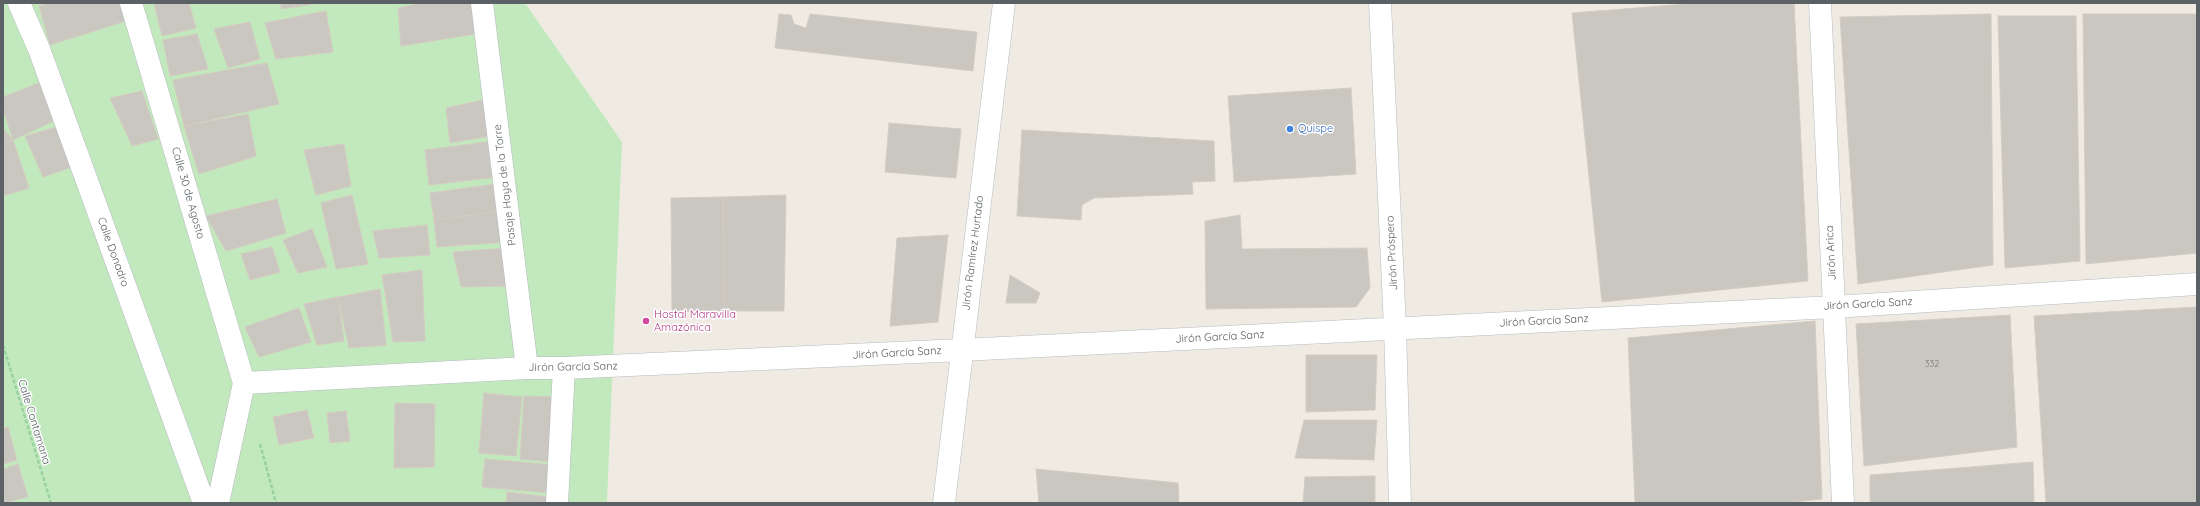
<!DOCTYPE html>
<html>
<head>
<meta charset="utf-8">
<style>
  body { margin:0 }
  #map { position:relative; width:2200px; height:506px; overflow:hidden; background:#efebe3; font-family:Quicksand,sans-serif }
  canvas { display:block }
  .frame { position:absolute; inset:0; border:4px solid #5b6165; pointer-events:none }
</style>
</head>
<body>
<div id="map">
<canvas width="2200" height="506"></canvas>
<div class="frame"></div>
</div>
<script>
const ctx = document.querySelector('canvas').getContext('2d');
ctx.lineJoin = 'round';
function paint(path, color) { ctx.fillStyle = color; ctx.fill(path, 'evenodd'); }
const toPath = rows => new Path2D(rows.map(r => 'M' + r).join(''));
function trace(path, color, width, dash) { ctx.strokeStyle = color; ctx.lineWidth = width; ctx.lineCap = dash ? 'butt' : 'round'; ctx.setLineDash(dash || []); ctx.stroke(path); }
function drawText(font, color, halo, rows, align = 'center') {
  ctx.font = font + ' Quicksand,sans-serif'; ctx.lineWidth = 3; ctx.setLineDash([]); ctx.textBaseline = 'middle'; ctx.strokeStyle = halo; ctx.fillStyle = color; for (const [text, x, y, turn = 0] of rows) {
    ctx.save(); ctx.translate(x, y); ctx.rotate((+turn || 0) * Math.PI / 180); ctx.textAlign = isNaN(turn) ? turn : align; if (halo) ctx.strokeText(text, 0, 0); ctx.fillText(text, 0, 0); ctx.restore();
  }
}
paint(toPath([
  [3,3,525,3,622,142,607,503,3,503]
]), '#c2e9bd');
const building = toPath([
  [48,3,122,3,129,20,50,45,39,6,48,3],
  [154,3,189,3,196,28,162,36,154,3],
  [280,3,313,3,313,4,282,9,280,3],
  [423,3,472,3,475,34,401,46,398,8,423,3],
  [1699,3,1794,3,1808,281,1602,302,1572,13,1699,3],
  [326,11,333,52,276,59,265,23,326,11],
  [779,14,791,15,794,24,806,28,810,14,977,32,973,71,775,48,779,14],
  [1991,14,1993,265,1858,284,1840,17,1991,14],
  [2083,14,2197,14,2197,253,2086,264,2083,14],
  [1998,16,2076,16,2080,261,2005,268,1998,16],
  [250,22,260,59,228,68,214,29,250,22],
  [197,34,208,69,170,76,163,40,197,34],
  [267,63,279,104,184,126,173,80,267,63],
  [39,83,54,121,13,140,3,109,3,97,39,83],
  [1351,88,1356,174,1234,182,1228,96,1351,88],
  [142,91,158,139,132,146,110,98,142,91],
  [487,99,491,136,450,143,446,108,487,99],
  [248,114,256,156,199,174,184,126,248,114],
  [889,123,961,129,956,178,885,172,889,123],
  [57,127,72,167,43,177,25,136,57,127],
  [3,128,13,140,3,143,3,128],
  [1022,130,1214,141,1215,181,1192,182,1193,194,1094,198,1082,205,1081,220,1017,216,1022,130],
  [13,140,29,188,3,196,3,143,13,140],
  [494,141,498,177,429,185,425,150,494,141],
  [344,144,351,186,316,195,304,150,344,144],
  [496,184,503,211,434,220,430,193,496,184],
  [352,195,368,264,336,269,321,203,352,195],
  [786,195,784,311,724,311,723,197,786,195],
  [723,197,724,311,672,312,671,198,723,197],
  [277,199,286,233,226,251,206,216,277,199],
  [503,211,507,242,437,247,434,220,503,211],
  [1240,215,1242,249,1367,248,1370,288,1356,307,1206,309,1205,221,1240,215],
  [427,225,430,255,379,258,373,231,427,225],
  [312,229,327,267,298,273,283,240,312,229],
  [948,235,938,322,890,326,897,238,948,235],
  [272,247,280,272,250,280,241,254,272,247],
  [506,248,509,286,461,287,453,252,506,248],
  [422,270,425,341,393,342,382,275,422,270],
  [1010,275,1040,293,1036,303,1006,303,1010,275],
  [380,289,386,345,349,348,338,297,380,289],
  [338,297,344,341,317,345,304,304,338,297],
  [2197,307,2197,503,2046,503,2034,316,2197,307],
  [299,308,311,342,259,357,245,327,299,308],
  [2010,315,2017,447,1864,466,1856,324,2010,315],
  [1815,321,1822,499,1785,503,1635,503,1628,338,1815,321],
  [1306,355,1377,355,1375,410,1306,412,1306,355],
  [484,393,522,397,516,456,479,453,484,393],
  [524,396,556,397,553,462,520,459,524,396],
  [395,403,435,404,434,467,394,468,395,403],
  [307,410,314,438,279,445,273,417,307,410],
  [346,411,350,441,330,443,327,413,346,411],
  [1304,420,1377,420,1374,460,1295,458,1304,420],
  [8,427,17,460,3,464,3,429,8,427],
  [485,459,554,465,551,493,482,487,485,459],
  [2033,462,2034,503,1870,503,1870,475,2033,462],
  [18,464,28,497,3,503,3,469,18,464],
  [1036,469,1178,483,1179,503,1039,503,1036,469],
  [1375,476,1375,503,1303,503,1305,477,1375,476],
  [507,492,549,497,548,503,506,503,507,492]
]);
paint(building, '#cac6c0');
trace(building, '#d5ccc1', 1);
const minor = toPath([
  [19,3,39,49,204,503],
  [131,3,244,383,218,503],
  [482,3,527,368],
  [1380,3,1395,328,1400,503],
  [1820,3,1843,503],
  [244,383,527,368,564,368,961,350,1834,307,2197,284],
  [557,503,564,368],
  [944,503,1004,3]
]);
trace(minor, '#b6babf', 23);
trace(toPath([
  [3,345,51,503],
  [260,444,276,503]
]), '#98d1a1', 2.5, [4, 2]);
trace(minor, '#fff', 22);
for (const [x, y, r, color] of [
  [1290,129,4,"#3f7fe0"],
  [646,321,4,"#d1479c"]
]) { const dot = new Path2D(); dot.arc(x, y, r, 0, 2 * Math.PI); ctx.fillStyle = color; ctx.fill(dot); trace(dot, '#fff', 1.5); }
drawText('9px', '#777a7c', null, [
  ["332",1932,364]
]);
drawText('11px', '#366cbe', '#fff', [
  ["Quispe",1298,129]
], 'left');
drawText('11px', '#5b6165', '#fff', [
  ["Pasaje Haya de la Torre",505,185,-97],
  ["Calle 30 de Agosto",188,193,74],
  ["Calle Donadro",113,252,70],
  ["Jirón Ramírez Hurtado",973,253,-83],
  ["Jirón Próspero",1392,253,-93],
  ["Jirón Arica",1831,253,-93],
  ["Jirón García Sanz",1868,304,-3],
  ["Jirón García Sanz",1544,321,-3],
  ["Jirón García Sanz",1220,337,-3],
  ["Jirón García Sanz",897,353,-3],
  ["Jirón García Sanz",573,367,-1],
  ["Calle Contamana",34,422,73]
]);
drawText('11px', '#b23c85', '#fff', [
  ["Hostal Maravilla",654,315],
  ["Amazónica",654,328]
], 'left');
</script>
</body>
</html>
